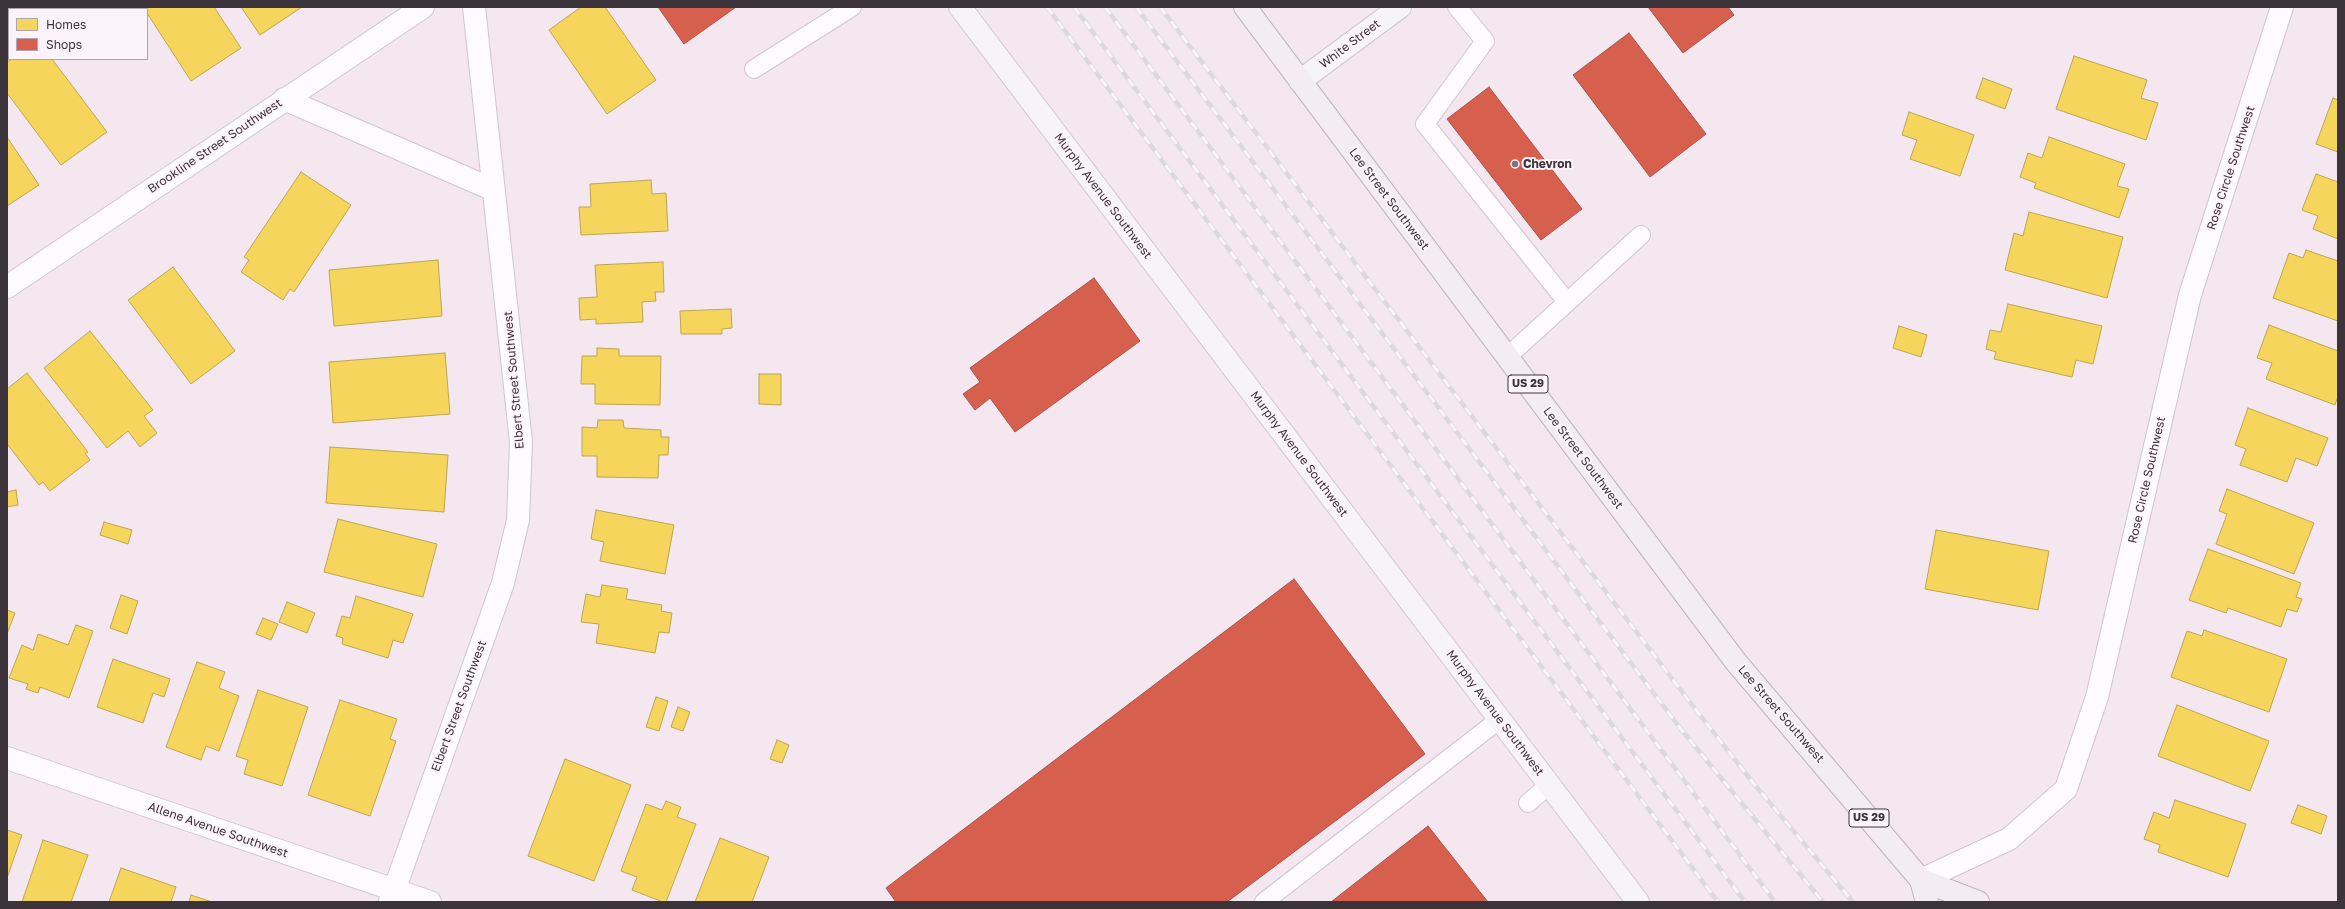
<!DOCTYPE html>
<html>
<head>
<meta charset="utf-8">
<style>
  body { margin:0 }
  #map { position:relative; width:2345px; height:909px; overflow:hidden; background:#f4e7f0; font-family:"Golos Text",sans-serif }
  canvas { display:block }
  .frame { position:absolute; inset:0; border:8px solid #3d343b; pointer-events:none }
  .legend { position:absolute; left:8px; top:8px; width:140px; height:52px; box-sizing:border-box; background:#fdf4fb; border:1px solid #b0a7ae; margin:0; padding:5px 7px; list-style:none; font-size:12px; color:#3d343b }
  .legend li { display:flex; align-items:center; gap:8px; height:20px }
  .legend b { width:20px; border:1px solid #b0a7ae }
</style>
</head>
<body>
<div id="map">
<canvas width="2345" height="909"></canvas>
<div class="frame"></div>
<ul class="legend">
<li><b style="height:11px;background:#f6d55c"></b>Homes</li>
<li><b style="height:11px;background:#d6604d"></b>Shops</li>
</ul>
</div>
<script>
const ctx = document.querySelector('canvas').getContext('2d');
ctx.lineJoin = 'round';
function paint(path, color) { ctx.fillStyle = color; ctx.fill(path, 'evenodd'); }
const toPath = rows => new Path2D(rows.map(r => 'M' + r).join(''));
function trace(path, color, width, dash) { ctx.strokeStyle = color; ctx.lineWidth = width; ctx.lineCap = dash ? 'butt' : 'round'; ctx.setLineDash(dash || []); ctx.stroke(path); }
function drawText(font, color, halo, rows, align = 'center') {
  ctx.font = font + ' "Golos Text",sans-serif'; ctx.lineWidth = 4; ctx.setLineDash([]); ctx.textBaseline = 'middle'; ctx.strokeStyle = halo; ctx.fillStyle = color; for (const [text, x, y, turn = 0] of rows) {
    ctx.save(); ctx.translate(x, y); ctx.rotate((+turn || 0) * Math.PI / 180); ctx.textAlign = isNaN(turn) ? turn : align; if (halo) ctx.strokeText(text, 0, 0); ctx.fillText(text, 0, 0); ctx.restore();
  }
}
const homes = toPath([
  [143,7,214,7,241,48,191,81,147,13,147,9,143,7],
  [241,7,302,7,260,35,241,7],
  [581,7,605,7,656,80,607,114,549,30,581,7],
  [2074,56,2147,80,2141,98,2158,103,2146,140,2056,109,2074,56],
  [12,59,52,59,107,132,61,165,7,93,7,62,12,59],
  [1983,78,2012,89,2005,109,1976,98,1983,78],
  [2333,98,2338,100,2338,152,2316,144,2333,98],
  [1909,112,1974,135,1960,176,1910,159,1917,140,1902,135,1909,112],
  [7,137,39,185,7,206,7,137],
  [2049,137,2125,164,2117,186,2129,189,2119,218,2034,188,2036,183,2020,177,2028,153,2042,158,2049,137],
  [301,172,351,205,294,292,290,289,283,300,241,272,249,260,244,257,301,172],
  [2316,174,2338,182,2338,239,2313,229,2318,216,2302,210,2316,174],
  [651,180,652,194,666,193,668,231,581,235,579,207,591,207,590,184,651,180],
  [2029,212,2123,237,2107,298,2005,270,2014,233,2023,236,2029,212],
  [2306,250,2338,261,2338,321,2273,298,2289,253,2303,258,2306,250],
  [438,260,442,316,334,326,329,270,438,260],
  [663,262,664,292,655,292,656,301,642,302,643,322,596,324,596,319,580,320,579,298,597,297,595,265,663,262],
  [173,267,235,351,191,384,128,300,173,267],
  [2008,304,2102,326,2093,364,2076,360,2072,377,1994,359,1996,352,1986,349,1990,330,2001,332,2008,304],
  [731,309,732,328,722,329,722,334,681,334,680,311,731,309],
  [2269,325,2338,351,2338,396,2335,405,2266,379,2272,363,2257,358,2269,325],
  [1899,326,1927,335,1921,357,1893,348,1899,326],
  [90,331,153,410,144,416,157,433,140,447,128,431,107,448,44,368,90,331],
  [597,348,619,349,619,356,661,356,660,405,595,404,595,384,581,384,582,356,597,356,597,348],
  [445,353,450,414,333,423,329,362,445,353],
  [27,373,88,452,85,453,90,460,50,491,43,482,39,485,7,444,7,389,27,373],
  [759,374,781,374,781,405,759,404,759,374],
  [2248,408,2328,438,2317,466,2296,458,2287,482,2240,465,2246,449,2235,445,2248,408],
  [598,420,623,420,624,428,661,430,661,437,669,437,668,455,659,455,658,478,597,477,597,456,582,456,582,427,597,428,598,420],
  [330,447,448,455,444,512,326,503,330,447],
  [2227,489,2314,523,2294,574,2216,544,2227,514,2219,511,2227,489],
  [16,490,18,505,7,507,7,492,16,490],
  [596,510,674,525,665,574,600,561,604,542,591,539,596,510],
  [338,519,437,544,423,597,324,572,338,519],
  [104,522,132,530,128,544,100,535,104,522],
  [1936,530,2049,551,2038,610,1925,589,1936,530],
  [2208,549,2301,583,2296,597,2302,599,2297,612,2287,609,2281,627,2228,608,2226,613,2189,600,2208,549],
  [602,585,628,589,626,599,662,605,661,611,672,613,669,633,659,632,655,653,596,643,599,624,581,622,586,594,600,597,602,585],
  [121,595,138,601,127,634,110,628,121,595],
  [356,596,413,614,403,643,393,640,388,658,342,644,343,638,336,636,342,616,350,618,356,596],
  [287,602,315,613,307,633,279,622,287,602],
  [7,610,15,613,7,634,7,610],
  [263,618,278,624,271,640,256,634,263,618],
  [76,625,93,631,69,698,40,687,38,693,26,689,28,684,9,678,22,645,33,650,38,634,68,645,76,625],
  [2204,630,2287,659,2269,712,2171,677,2187,631,2202,636,2204,630],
  [113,659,170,679,164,697,153,693,143,723,97,707,113,659],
  [197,662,225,672,219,688,239,696,219,751,206,746,201,760,166,747,197,662],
  [258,690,308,707,282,786,244,774,248,760,236,756,258,690],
  [656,697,668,701,659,731,646,727,656,697],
  [340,700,397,719,390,739,396,741,370,816,308,795,340,700],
  [2177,705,2269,741,2250,791,2158,756,2177,705],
  [678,707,690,712,683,731,671,727,678,707],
  [777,740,789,745,782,763,770,759,777,740],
  [565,759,631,785,594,881,528,856,565,759],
  [2175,800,2246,824,2228,877,2158,852,2160,845,2144,839,2154,812,2169,818,2175,800],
  [666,801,681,807,677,817,696,824,666,902,663,902,632,890,637,877,621,871,646,804,662,810,666,801],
  [2298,805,2327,816,2321,834,2291,823,2298,805],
  [7,830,22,835,7,878,7,830],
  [720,838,769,857,752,902,695,902,720,838],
  [43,840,88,855,71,902,22,902,43,840],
  [121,868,176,887,171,902,109,902,121,868],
  [191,895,212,902,189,902,191,895]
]);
paint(homes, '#f6d55c');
trace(homes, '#bea552', 1);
const shops = toPath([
  [658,7,736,7,684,44,658,7],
  [1648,7,1728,7,1734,15,1683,53,1648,7],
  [1629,33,1706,134,1650,177,1573,75,1629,33],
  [1489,87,1582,209,1541,240,1447,119,1489,87],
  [1094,278,1140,341,1015,432,990,398,975,410,963,394,980,382,970,368,1094,278],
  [1294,579,1425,754,1227,902,896,902,886,888,1294,579],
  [1428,826,1488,902,1331,902,1428,826]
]);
paint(shops, '#d6604d');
trace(shops, '#a85348', 1);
const lane = toPath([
  [1457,7,1485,41,1425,124,1567,302],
  [754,69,852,7],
  [1507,357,1641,235],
  [1528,803,1549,785],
  [1264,902,1500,719]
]);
const street = toPath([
  [284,99,494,190],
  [7,287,423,7],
  [7,758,430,902],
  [1921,880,2009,839,2066,789,2097,697,2190,295,2282,7],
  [390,902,503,583,518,520,521,442,474,7]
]);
const secondary = toPath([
  [960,7,1638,902],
  [1300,81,1400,7]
]);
const primary = toPath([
  [1245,7,1736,662,1921,880,1927,902],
  [1921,880,1978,902]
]);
trace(lane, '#d0c6cd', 20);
trace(street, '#d0c6cd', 24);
trace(secondary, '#d0c6cd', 24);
trace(primary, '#c2b3be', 24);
trace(lane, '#fdfbfd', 18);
trace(street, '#fdfbfd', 22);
trace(secondary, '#f7f4f7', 22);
trace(primary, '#f3ecf1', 22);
const rail = toPath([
  [1047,7,1718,902],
  [1074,7,1745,902],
  [1105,7,1775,902],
  [1136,7,1680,728,1823,902],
  [1160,7,1696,710,1754,784,1853,902]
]);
trace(rail, '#dcd8db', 4.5);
trace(rail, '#fdf4fb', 3, [9]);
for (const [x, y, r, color] of [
  [1515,164,4,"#7d737a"]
]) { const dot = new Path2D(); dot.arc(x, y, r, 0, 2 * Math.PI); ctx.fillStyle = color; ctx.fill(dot); trace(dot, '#fdf4fb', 1.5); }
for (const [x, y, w] of [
  [1528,384,40],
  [1869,818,40]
]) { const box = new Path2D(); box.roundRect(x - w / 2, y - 9, w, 18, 3); ctx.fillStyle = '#fdf4fb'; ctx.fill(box); trace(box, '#3d343b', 1); }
drawText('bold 11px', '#3d343b', null, [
  ["US 29",1528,384],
  ["US 29",1869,818]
]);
drawText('12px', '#3d343b', '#fdf4fb', [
  ["White Street",1350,44,-37],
  ["Brookline Street Southwest",215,146,-34],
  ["Rose Circle Southwest",2231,168,-72],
  ["Murphy Avenue Southwest",1103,196,53],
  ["Lee Street Southwest",1389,199,53],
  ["Elbert Street Southwest",514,380,-95],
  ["Murphy Avenue Southwest",1299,454,53],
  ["Lee Street Southwest",1583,458,53],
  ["Rose Circle Southwest",2147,480,-77],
  ["Elbert Street Southwest",459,706,-70],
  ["Murphy Avenue Southwest",1495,713,53],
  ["Lee Street Southwest",1781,714,49],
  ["Allene Avenue Southwest",218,830,19]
]);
drawText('bold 12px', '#3d343b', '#fdf4fb', [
  ["Chevron",1523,164]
], 'left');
</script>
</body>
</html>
